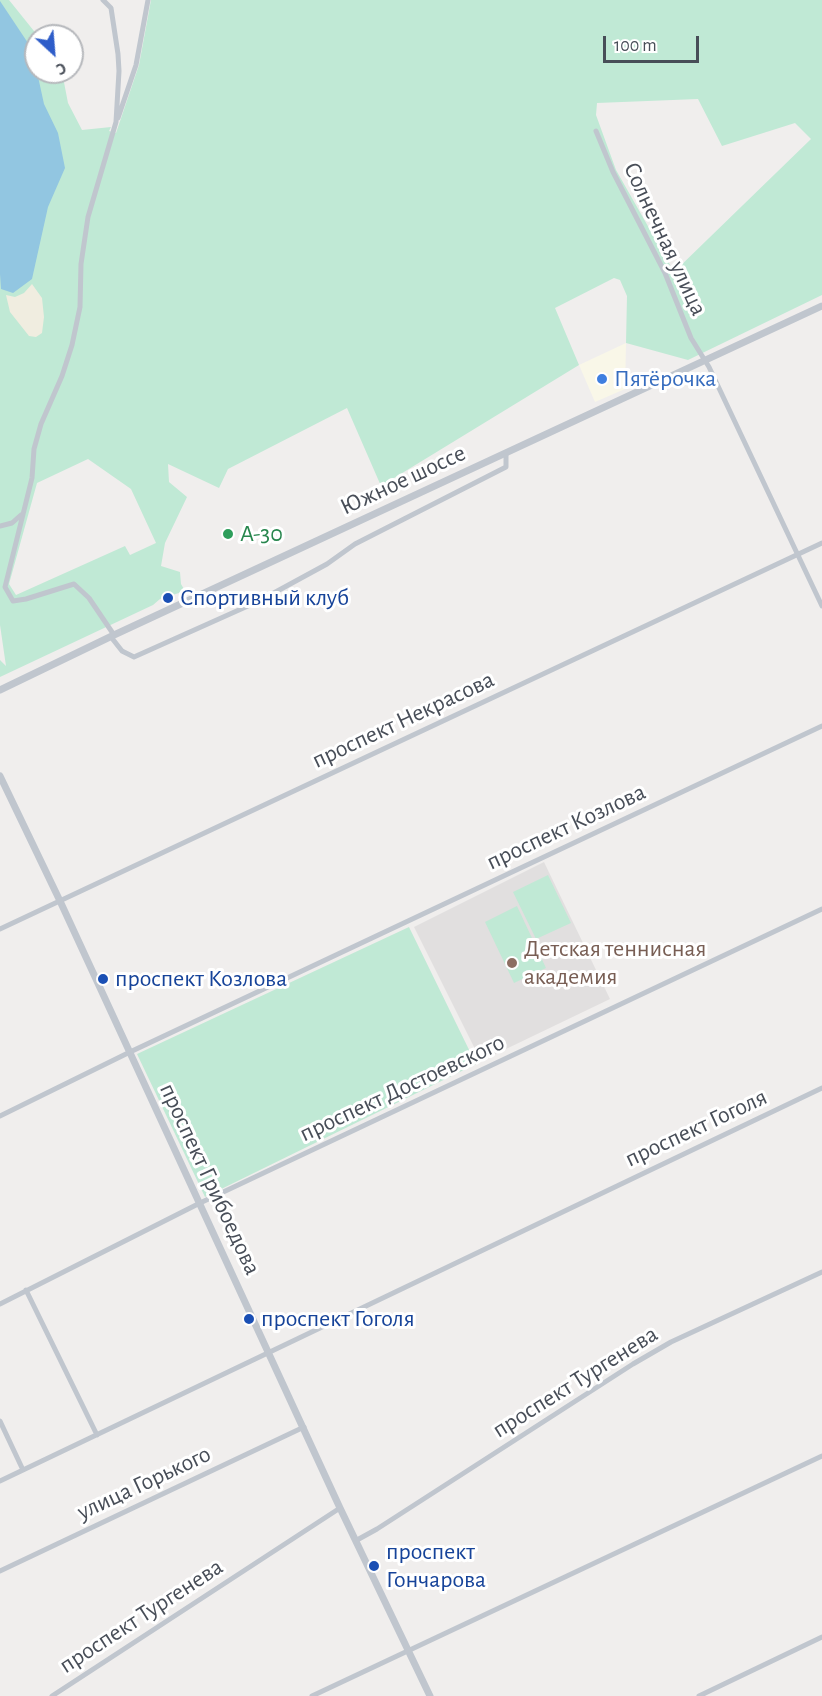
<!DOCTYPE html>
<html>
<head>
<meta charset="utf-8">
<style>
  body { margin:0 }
  #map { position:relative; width:822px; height:1696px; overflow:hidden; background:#f0eeed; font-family:"Alegreya Sans",sans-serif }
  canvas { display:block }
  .north { position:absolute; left:24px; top:24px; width:60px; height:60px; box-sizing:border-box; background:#fff; border:2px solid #b6b8bc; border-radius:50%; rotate:154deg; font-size:16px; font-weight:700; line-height:24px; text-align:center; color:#484e58 }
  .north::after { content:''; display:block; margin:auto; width:21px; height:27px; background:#2e5dc9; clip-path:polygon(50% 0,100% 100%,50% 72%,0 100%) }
  .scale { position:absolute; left:603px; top:36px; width:96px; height:27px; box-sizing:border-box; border:3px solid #484e58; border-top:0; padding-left:8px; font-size:18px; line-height:21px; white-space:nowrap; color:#484e58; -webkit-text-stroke:4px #fff; paint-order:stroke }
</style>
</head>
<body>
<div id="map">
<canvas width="822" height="1696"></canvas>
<div class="north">С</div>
<div class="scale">100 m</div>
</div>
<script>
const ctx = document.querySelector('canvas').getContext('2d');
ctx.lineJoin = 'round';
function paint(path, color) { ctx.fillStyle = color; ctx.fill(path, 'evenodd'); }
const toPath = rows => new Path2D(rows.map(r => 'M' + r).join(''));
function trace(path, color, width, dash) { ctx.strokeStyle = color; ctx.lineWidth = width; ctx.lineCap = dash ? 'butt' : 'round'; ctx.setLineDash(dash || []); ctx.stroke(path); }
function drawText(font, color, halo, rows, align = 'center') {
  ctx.font = font + ' "Alegreya Sans",sans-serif'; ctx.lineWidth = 6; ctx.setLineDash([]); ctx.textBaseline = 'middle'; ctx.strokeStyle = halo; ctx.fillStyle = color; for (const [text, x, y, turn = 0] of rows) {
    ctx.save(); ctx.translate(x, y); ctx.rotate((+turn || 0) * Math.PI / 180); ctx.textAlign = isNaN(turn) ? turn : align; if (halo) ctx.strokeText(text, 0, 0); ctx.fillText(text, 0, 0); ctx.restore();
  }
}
paint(toPath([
  [626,343,625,389,595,402,579,365]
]), '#f9f7e8');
paint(toPath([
  [544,862,610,999,481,1061,414,927]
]), '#e1dfdf');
paint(toPath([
  [0,0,9,0,38,36,36,36,36,72,62,72,68,103,82,130,111,127,109,131,116,133,139,65,151,0,822,0,822,295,688,360,626,343,627,296,620,280,614,278,555,308,579,365,381,486,347,408,228,469,219,488,168,464,169,482,187,497,165,543,161,566,180,572,181,584,185,591,160,599,153,605,0,677,0,660,6,666,0,625],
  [698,99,722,146,795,123,811,139,674,272,616,170,596,115,597,103],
  [88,459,131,489,156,543,130,555,125,546,16,595,9,584,37,483],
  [548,875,571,923,536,939,513,892],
  [517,906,546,968,514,983,485,922],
  [409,927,476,1064,205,1197,137,1054]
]), '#c0e9d5');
paint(toPath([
  [32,284,42,298,44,317,42,333,36,337,29,336,10,312,6,295,15,297,24,293]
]), '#f0ede0');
paint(toPath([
  [0,1,32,49,44,104,58,133,65,168,48,207,32,279,13,293,1,289,0,274]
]), '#92c6e1');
trace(toPath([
  [103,0,111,8,118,54,119,71,116,122,88,217,81,264,80,307,72,345,62,376,41,424,34,449,32,478,5,587,13,601,26,599,74,584,89,598,114,635],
  [118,118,136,65,148,0],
  [596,131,613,172,665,273,691,338,709,367,822,606],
  [0,526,12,523,21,515],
  [111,637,122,651,134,657,259,601,327,564,355,544,506,467,506,454],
  [0,929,822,543],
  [0,1116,130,1052,822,726],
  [26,1290,97,1435],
  [0,1304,200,1203,822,909],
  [0,1421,23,1470],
  [0,1481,822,1088],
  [357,1540,377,1529,633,1364,671,1342,822,1272],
  [0,1571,304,1427],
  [52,1696,340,1508],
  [312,1696,822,1456],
  [699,1696,822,1637]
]), '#c0c6ce', 5);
trace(toPath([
  [0,690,114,635,822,306],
  [0,776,60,901,340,1508,430,1696]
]), '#c0c6ce', 7);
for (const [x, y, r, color] of [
  [602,379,6,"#3f7fe0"],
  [228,534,6,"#2e9e5b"],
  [168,598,6,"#1a4fb4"],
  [512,963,6,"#8d6e63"],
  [103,979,6,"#1a4fb4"],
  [249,1319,6,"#1a4fb4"],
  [374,1566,6,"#1a4fb4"]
]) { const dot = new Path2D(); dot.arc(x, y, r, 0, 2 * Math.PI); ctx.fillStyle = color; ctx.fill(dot); trace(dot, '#fff', 2); }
drawText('24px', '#484e58', '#fff', [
  ["Солнечная улица",665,239,65],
  ["Южное шоссе",403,480,-25],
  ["проспект Некрасова",403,720,-25],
  ["проспект Козлова",566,827,-25],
  ["проспект Достоевского",402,1088,-25],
  ["проспект Гоголя",696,1128,-25],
  ["проспект Грибоедова",210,1179,65],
  ["проспект Тургенева",575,1382,-32],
  ["улица Горького",144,1483,-25],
  ["проспект Тургенева",141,1616,-33]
]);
drawText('24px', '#366cbe', '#fff', [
  ["Пятёрочка",614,379]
], 'left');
drawText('24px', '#27864d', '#fff', [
  ["А-30",240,534]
], 'left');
drawText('24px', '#164399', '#fff', [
  ["Спортивный клуб",180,598],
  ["проспект Козлова",115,979],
  ["проспект Гоголя",261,1319],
  ["проспект",386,1552],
  ["Гончарова",386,1580]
], 'left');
drawText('24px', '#785e54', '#fff', [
  ["Детская теннисная",524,949],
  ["академия",524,977]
], 'left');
</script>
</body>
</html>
